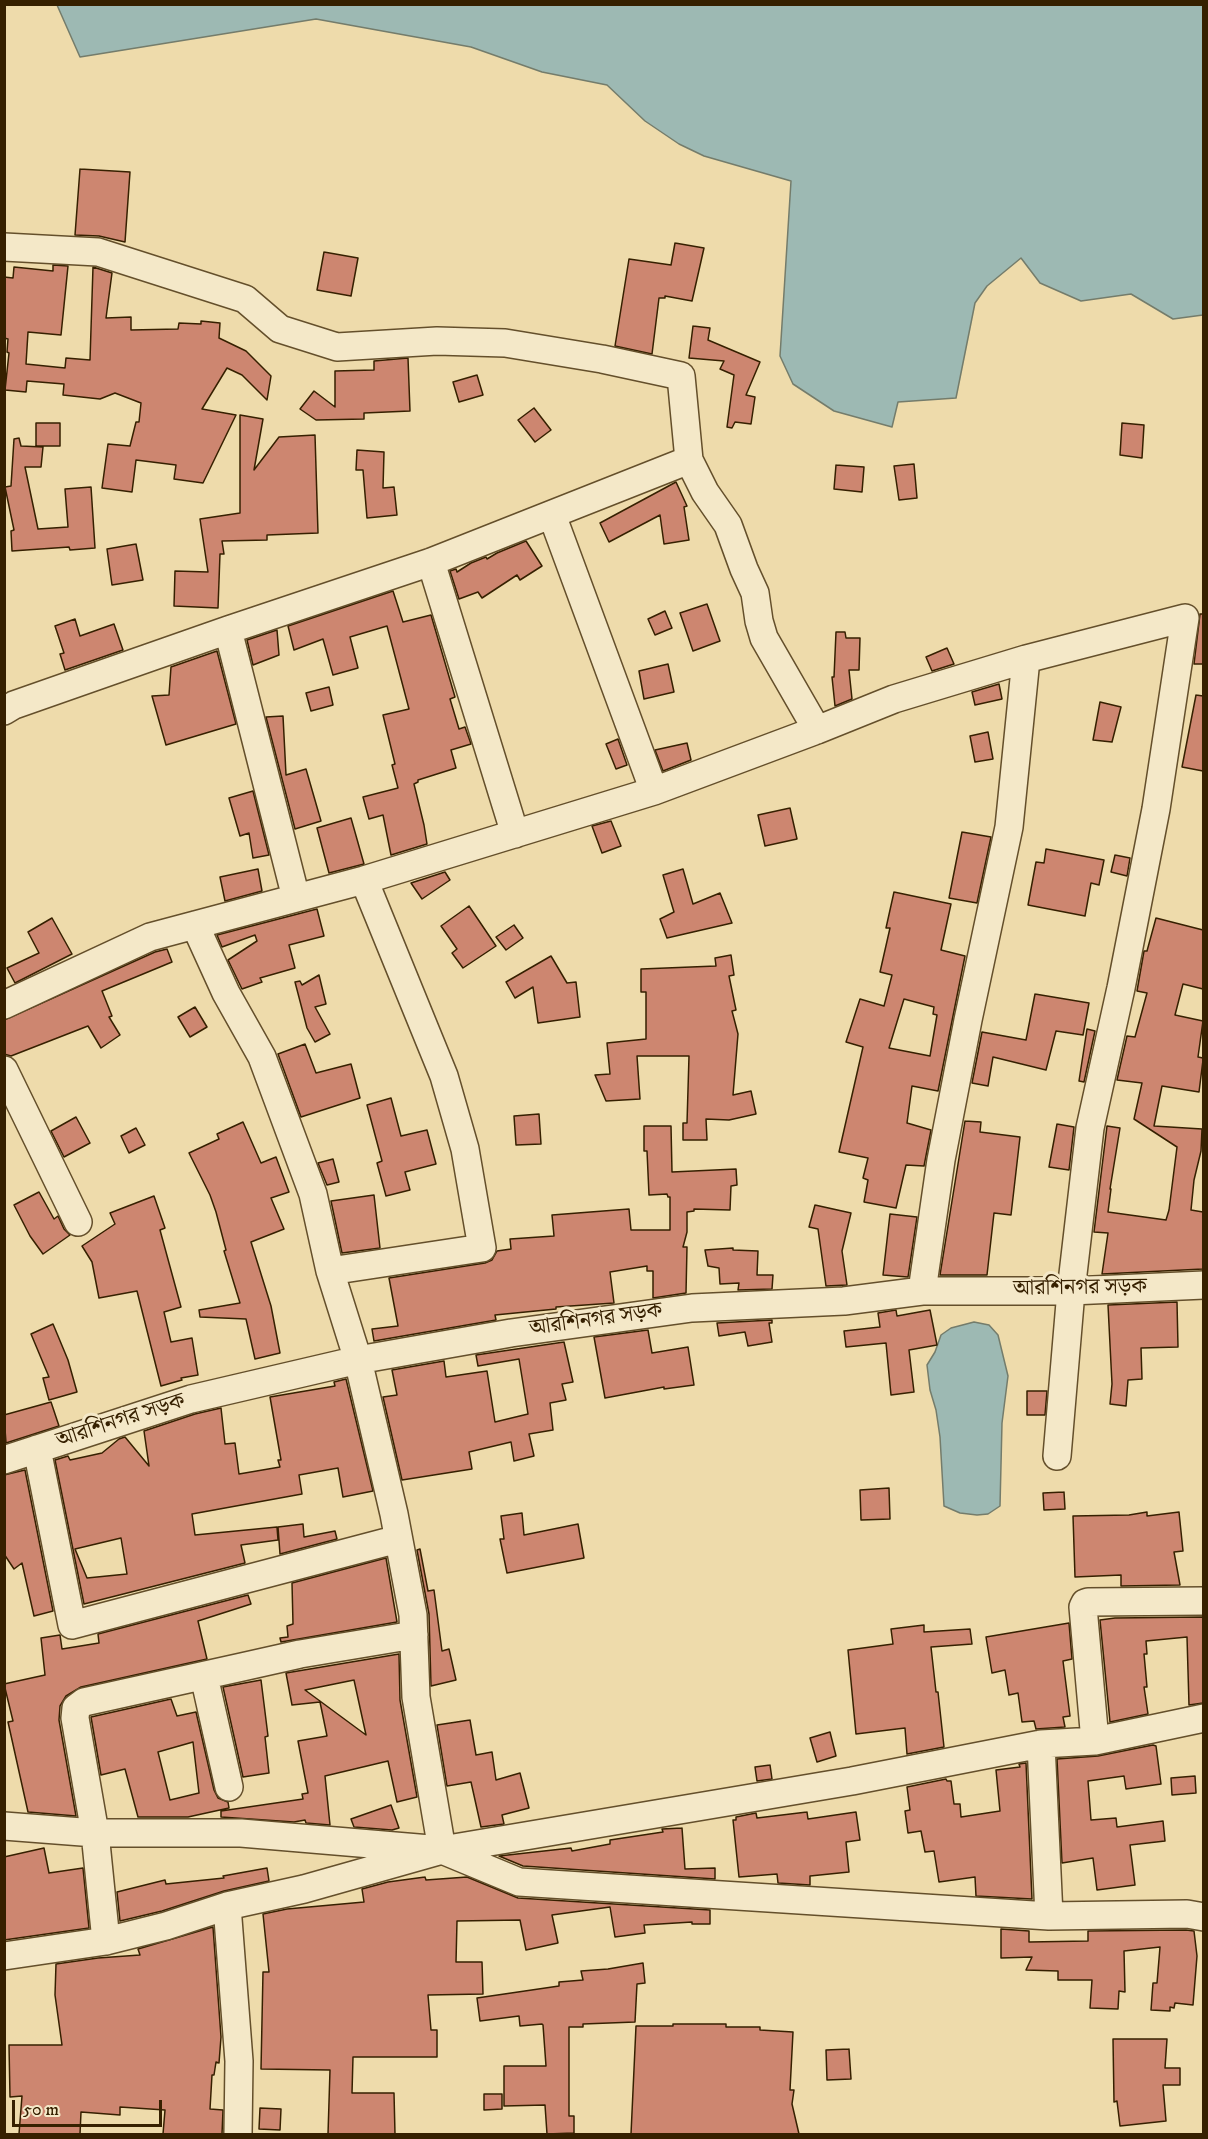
<!DOCTYPE html>
<html>
<head>
<meta charset="utf-8">
<style>
  body { margin:0 }
  #map { position:relative; width:1208px; height:2139px; overflow:hidden; background:#eedbab; font-family:"IM FELL DW Pica",serif }
  canvas { display:block }
  .frame { position:absolute; inset:0; border:6px solid #362000; pointer-events:none }
  .scale { position:absolute; left:12px; top:2100px; width:150px; height:27px; box-sizing:border-box; border:3px solid #362000; border-top:0; padding-left:8px; font-size:18px; line-height:21px; white-space:nowrap; color:#362000; -webkit-text-stroke:4px #f4e8c8; paint-order:stroke }
</style>
</head>
<body>
<div id="map">
<canvas width="1208" height="2139"></canvas>
<div class="frame"></div>
<div class="scale">50 m</div>
</div>
<script>
const ctx = document.querySelector('canvas').getContext('2d');
ctx.lineJoin = 'round';
function paint(path, color) { ctx.fillStyle = color; ctx.fill(path, 'evenodd'); }
const toPath = rows => new Path2D(rows.map(r => 'M' + r).join(''));
function trace(path, color, width, dash) { ctx.strokeStyle = color; ctx.lineWidth = width; ctx.lineCap = dash ? 'butt' : 'round'; ctx.setLineDash(dash || []); ctx.stroke(path); }
function drawText(font, color, halo, rows, align = 'center') {
  ctx.font = font + ' "IM FELL DW Pica","Noto Serif Bengali",serif'; ctx.lineWidth = 6; ctx.setLineDash([]); ctx.textBaseline = 'middle'; ctx.strokeStyle = halo; ctx.fillStyle = color; for (const [text, x, y, turn = 0] of rows) {
    ctx.save(); ctx.translate(x, y); ctx.rotate((+turn || 0) * Math.PI / 180); ctx.textAlign = isNaN(turn) ? turn : align; if (halo) ctx.strokeText(text, 0, 0); ctx.fillText(text, 0, 0); ctx.restore();
  }
}
const water = toPath([
  [57,5,1203,5,1203,315,1173,319,1131,294,1081,301,1040,283,1021,258,987,286,975,303,956,398,898,402,892,427,834,411,793,384,780,356,791,181,704,156,679,144,645,121,607,85,542,72,471,47,316,19,80,57,57,5],
  [974,1322,989,1325,998,1335,1008,1376,1002,1423,1000,1506,988,1514,977,1515,960,1513,944,1506,940,1437,936,1410,930,1390,927,1365,935,1352,941,1335,951,1328,974,1322]
]);
paint(water, '#9db9b3');
trace(water, '#747c6b', 1.5);
const building = toPath([
  [80,169,130,172,125,242,99,236,75,235,80,169],
  [675,243,704,248,692,301,665,296,665,298,659,298,652,354,615,346,629,259,671,265,675,243],
  [324,252,358,258,351,296,317,290,324,252],
  [53,265,68,266,61,335,28,332,26,364,65,368,66,358,90,360,93,267,112,273,106,318,131,317,131,330,178,329,179,323,201,324,201,321,220,323,219,338,246,351,271,376,267,400,242,375,227,368,202,409,236,415,203,483,174,479,176,465,136,460,132,492,102,488,108,444,130,446,136,422,139,422,141,403,115,393,100,399,63,395,64,384,27,381,26,392,5,390,9,353,7,352,8,339,4,338,4,277,13,278,14,267,53,271,53,265],
  [693,326,710,328,708,340,760,362,746,395,755,397,751,424,735,422,732,428,727,427,734,375,720,369,724,361,689,358,693,326],
  [408,358,410,411,364,413,364,419,316,420,300,409,314,391,335,407,335,371,374,370,374,361,408,358],
  [477,375,483,395,459,402,453,382,477,375],
  [534,408,551,430,535,442,518,420,534,408],
  [240,415,263,419,254,470,279,437,315,435,318,533,267,535,267,540,222,541,224,554,220,554,218,608,174,606,175,571,208,572,200,519,240,513,240,415],
  [36,423,60,423,60,446,36,446,36,423],
  [1122,423,1144,425,1142,458,1120,455,1122,423],
  [19,438,21,446,43,447,41,467,25,467,38,529,68,527,65,489,91,487,95,548,70,550,69,547,12,551,11,531,14,530,5,487,11,486,14,439,19,438],
  [357,450,384,452,383,488,394,487,397,515,367,518,363,470,356,470,357,450],
  [914,464,917,498,899,500,894,466,914,464],
  [836,465,864,467,862,492,834,489,836,465],
  [676,482,687,506,684,507,689,540,664,544,660,515,609,542,600,523,676,482],
  [526,541,542,566,520,580,517,575,482,598,478,592,459,599,450,571,456,569,457,572,471,563,486,557,487,559,497,553,526,541],
  [136,544,143,580,112,585,107,549,136,544],
  [393,591,403,622,431,615,455,697,450,699,459,729,465,727,471,744,451,750,456,768,418,780,418,782,414,784,424,825,427,844,391,855,383,815,369,819,363,797,398,788,392,765,395,764,383,715,409,709,387,626,350,637,358,668,333,675,323,639,294,650,288,626,393,591],
  [707,604,720,641,693,651,680,613,707,604],
  [665,611,672,628,655,635,648,619,665,611],
  [1200,614,1203,614,1203,664,1194,664,1200,614],
  [75,619,80,636,114,624,123,650,65,670,60,654,64,653,55,626,75,619],
  [277,630,279,655,253,665,247,640,277,630],
  [836,632,845,632,846,638,860,638,859,670,849,670,852,699,835,706,832,677,834,677,836,632],
  [947,648,954,664,932,671,926,657,947,648],
  [217,651,236,724,166,745,152,696,169,695,171,667,217,651],
  [668,664,674,692,644,699,639,671,668,664],
  [999,684,1002,699,975,705,972,692,999,684],
  [329,687,333,705,311,711,306,693,329,687],
  [1196,695,1203,696,1203,771,1182,767,1196,695],
  [1100,702,1121,707,1112,742,1093,740,1100,702],
  [283,716,286,775,306,769,321,821,295,829,266,717,283,716],
  [988,732,993,759,975,762,970,736,988,732],
  [618,739,627,765,616,769,606,744,618,739],
  [687,743,691,760,663,771,655,750,687,743],
  [253,791,269,855,253,858,249,833,240,836,229,798,253,791],
  [790,808,797,839,765,846,758,815,790,808],
  [351,818,364,864,329,873,317,828,351,818],
  [611,821,621,846,602,853,592,826,611,821],
  [962,832,991,837,977,903,949,898,962,832],
  [1046,849,1104,860,1099,885,1091,883,1085,916,1028,905,1036,862,1044,863,1046,849],
  [1115,855,1130,858,1127,876,1111,872,1115,855],
  [258,869,262,891,225,901,220,877,258,869],
  [683,869,693,904,720,893,732,923,667,938,660,919,674,912,663,875,683,869],
  [445,872,450,880,422,899,411,883,445,872],
  [894,892,951,904,941,950,965,956,938,1091,912,1086,907,1123,931,1130,924,1166,906,1165,896,1208,864,1202,868,1180,863,1178,868,1158,839,1152,863,1047,846,1042,860,999,884,1006,892,975,880,972,890,928,886,928,894,892],
  [904,999,934,1007,933,1014,937,1015,930,1056,889,1048,904,999],
  [469,906,496,946,463,968,452,953,457,949,441,926,469,906],
  [317,909,324,936,289,945,295,968,260,978,262,982,242,989,228,960,257,941,255,935,222,947,217,935,317,909],
  [52,918,72,954,15,983,7,968,39,953,28,932,52,918],
  [1156,918,1203,930,1203,989,1183,984,1175,1015,1203,1021,1198,1057,1203,1058,1203,1060,1199,1092,1162,1086,1154,1126,1202,1129,1201,1151,1194,1180,1191,1210,1203,1212,1203,1269,1102,1274,1108,1233,1094,1232,1107,1126,1120,1128,1110,1189,1111,1189,1108,1212,1166,1220,1169,1210,1177,1147,1134,1119,1142,1083,1117,1080,1127,1036,1135,1037,1147,993,1137,991,1144,951,1147,951,1156,918],
  [514,925,523,938,506,950,496,937,514,925],
  [167,949,172,962,102,991,112,1016,109,1017,120,1035,101,1048,88,1026,11,1056,4,1054,4,1020,155,952,167,949],
  [731,955,734,975,729,976,736,1010,732,1011,738,1034,733,1095,751,1091,756,1114,729,1120,706,1119,707,1140,683,1140,683,1123,687,1123,689,1056,637,1056,640,1099,606,1101,595,1075,610,1074,607,1043,646,1039,646,992,641,992,641,969,716,966,715,958,731,955],
  [551,956,567,983,576,982,580,1017,538,1023,533,987,515,998,506,982,551,956],
  [319,975,326,1004,315,1007,330,1034,315,1042,307,1028,295,982,300,981,302,985,319,975],
  [1035,994,1089,1003,1083,1035,1056,1031,1046,1070,993,1057,988,1086,972,1083,982,1032,1026,1040,1035,994],
  [195,1007,207,1027,190,1037,178,1017,195,1007],
  [1087,1029,1095,1031,1084,1082,1079,1081,1087,1029],
  [305,1044,316,1073,351,1064,360,1098,301,1117,278,1054,305,1044],
  [391,1098,401,1136,427,1130,436,1164,405,1172,410,1190,386,1196,377,1163,382,1161,367,1105,391,1098],
  [539,1114,541,1144,516,1145,514,1116,539,1114],
  [76,1117,90,1143,64,1157,51,1131,76,1117],
  [965,1121,981,1122,980,1132,1020,1137,1011,1215,994,1213,987,1275,940,1275,965,1121],
  [243,1122,261,1163,276,1157,289,1192,271,1198,284,1229,251,1242,271,1306,280,1353,255,1359,246,1319,200,1317,199,1310,240,1303,224,1251,226,1250,216,1212,210,1195,189,1153,219,1139,217,1134,243,1122],
  [1057,1124,1074,1127,1069,1170,1049,1167,1057,1124],
  [644,1126,671,1126,672,1172,736,1169,737,1185,731,1186,730,1210,694,1209,694,1211,687,1212,687,1232,683,1247,687,1247,686,1293,653,1298,653,1271,647,1271,647,1266,610,1272,614,1303,556,1307,556,1309,495,1315,496,1320,374,1341,372,1329,398,1326,389,1278,485,1263,492,1260,497,1251,511,1249,510,1239,554,1236,552,1215,629,1209,631,1230,670,1230,670,1197,668,1197,667,1194,649,1195,647,1151,644,1151,644,1126],
  [136,1128,145,1145,129,1153,121,1136,136,1128],
  [333,1159,339,1182,327,1185,318,1163,333,1159],
  [39,1192,54,1219,58,1216,64,1229,70,1235,43,1254,30,1236,14,1205,39,1192],
  [374,1195,380,1248,342,1253,331,1201,374,1195],
  [154,1196,165,1228,160,1230,181,1307,164,1312,171,1342,192,1338,198,1375,181,1378,182,1380,161,1386,137,1291,99,1298,92,1262,82,1246,115,1224,110,1213,154,1196],
  [815,1205,851,1213,842,1251,847,1285,826,1286,818,1229,809,1227,815,1205],
  [890,1214,917,1217,908,1277,883,1275,890,1214],
  [733,1248,733,1250,758,1251,757,1275,773,1275,772,1289,738,1290,739,1283,720,1284,719,1268,708,1266,705,1250,733,1248],
  [1177,1302,1178,1347,1141,1348,1142,1379,1128,1380,1126,1406,1110,1404,1112,1384,1108,1305,1177,1302],
  [896,1310,897,1316,930,1310,937,1345,909,1350,914,1392,891,1395,886,1343,846,1347,844,1331,880,1327,878,1313,896,1310],
  [772,1320,772,1323,769,1323,772,1342,748,1346,745,1332,719,1336,717,1323,772,1320],
  [53,1324,68,1360,77,1392,49,1400,43,1378,49,1377,31,1334,53,1324],
  [648,1330,652,1353,688,1347,694,1385,664,1389,664,1387,605,1398,594,1337,648,1330],
  [564,1342,573,1382,562,1384,566,1400,550,1403,553,1430,529,1434,534,1456,514,1461,511,1442,469,1452,472,1469,402,1480,383,1397,397,1395,392,1370,444,1361,446,1377,487,1371,495,1422,528,1414,519,1359,478,1366,476,1355,564,1342],
  [346,1379,373,1491,343,1497,338,1468,299,1475,302,1494,192,1514,195,1535,277,1527,278,1540,241,1545,245,1563,84,1604,55,1460,68,1456,70,1460,102,1453,119,1439,125,1437,149,1466,144,1431,195,1414,221,1408,225,1444,235,1443,239,1474,280,1467,278,1460,281,1460,270,1397,335,1386,334,1382,346,1379],
  [121,1538,127,1574,87,1578,75,1549,121,1538],
  [1027,1391,1047,1391,1045,1415,1027,1415,1027,1391],
  [51,1402,59,1426,6,1443,4,1415,51,1402],
  [25,1470,53,1611,34,1616,22,1563,14,1569,4,1554,4,1475,25,1470],
  [889,1488,890,1519,861,1520,860,1490,889,1488],
  [1064,1492,1065,1509,1044,1510,1043,1493,1064,1492],
  [1147,1512,1147,1516,1179,1512,1183,1551,1174,1552,1180,1585,1121,1586,1121,1575,1075,1577,1073,1516,1129,1515,1147,1512],
  [522,1513,524,1535,578,1524,584,1558,507,1573,500,1539,504,1539,501,1516,522,1513],
  [303,1524,304,1537,335,1531,337,1539,280,1554,278,1527,303,1524],
  [420,1549,428,1591,434,1590,442,1651,449,1649,456,1680,431,1686,429,1614,417,1550,420,1549],
  [386,1558,397,1622,281,1642,280,1638,288,1637,287,1626,293,1624,292,1583,386,1558],
  [248,1595,251,1604,198,1621,207,1659,81,1687,66,1696,60,1706,59,1720,76,1816,28,1812,8,1722,13,1721,4,1684,45,1675,41,1638,60,1635,62,1649,99,1643,98,1634,248,1595],
  [1203,1617,1203,1703,1189,1705,1187,1637,1146,1641,1147,1654,1144,1654,1147,1687,1144,1687,1148,1714,1110,1722,1100,1620,1115,1618,1203,1617],
  [1069,1623,1072,1659,1063,1661,1070,1716,1063,1717,1065,1727,1036,1729,1034,1721,1022,1722,1018,1693,1009,1695,1005,1670,992,1673,986,1637,1069,1623],
  [924,1625,924,1632,970,1629,972,1644,931,1647,936,1692,938,1692,944,1747,907,1754,905,1728,856,1734,848,1650,893,1644,891,1629,924,1625],
  [399,1654,400,1700,417,1797,397,1802,388,1761,325,1776,330,1825,306,1823,305,1820,294,1822,221,1817,221,1811,303,1799,302,1794,308,1793,298,1741,327,1736,320,1702,292,1705,286,1673,399,1654],
  [354,1680,366,1735,305,1690,354,1680],
  [261,1680,268,1736,265,1737,269,1773,243,1777,223,1687,261,1680],
  [171,1699,177,1716,196,1712,214,1790,218,1798,228,1802,229,1808,188,1817,138,1817,125,1769,101,1775,91,1717,171,1699],
  [193,1742,199,1793,170,1800,158,1752,193,1742],
  [470,1720,476,1755,492,1752,496,1780,520,1773,529,1808,502,1815,504,1824,481,1827,471,1782,447,1786,437,1725,470,1720],
  [830,1732,836,1756,817,1762,810,1738,830,1732],
  [1153,1745,1156,1746,1161,1784,1126,1789,1124,1776,1088,1781,1091,1820,1116,1818,1117,1827,1163,1821,1165,1841,1130,1845,1135,1885,1097,1890,1093,1858,1062,1863,1057,1759,1098,1756,1153,1745],
  [1026,1763,1032,1899,976,1896,975,1877,939,1882,934,1851,925,1852,921,1831,908,1833,905,1811,910,1810,907,1787,946,1779,947,1781,951,1781,954,1804,960,1804,961,1817,1000,1811,996,1770,1020,1767,1019,1764,1026,1763],
  [770,1765,772,1779,757,1781,755,1767,770,1765],
  [1195,1776,1196,1793,1172,1795,1171,1778,1195,1776],
  [391,1805,399,1828,392,1830,354,1827,351,1819,391,1805],
  [807,1812,808,1819,856,1812,860,1840,846,1842,849,1872,810,1876,810,1885,778,1883,777,1874,739,1877,733,1820,736,1820,736,1817,756,1813,757,1818,807,1812],
  [682,1828,685,1869,715,1868,715,1879,523,1866,499,1856,571,1848,572,1851,610,1844,610,1840,663,1832,662,1829,682,1828],
  [44,1848,49,1873,83,1868,89,1928,4,1940,4,1857,44,1848],
  [267,1868,269,1881,224,1891,162,1911,120,1921,117,1892,165,1880,166,1884,224,1878,223,1876,267,1868],
  [425,1877,426,1880,467,1877,518,1898,710,1910,710,1924,692,1924,692,1922,644,1925,645,1933,615,1937,610,1907,552,1915,558,1943,526,1950,520,1920,457,1921,456,1962,482,1962,483,1994,428,1995,431,2030,437,2030,437,2057,353,2057,352,2093,394,2093,395,2134,328,2134,330,2070,261,2069,263,1972,269,1972,263,1914,287,1909,364,1902,362,1889,388,1882,425,1877],
  [213,1927,221,2037,219,2063,216,2062,214,2075,212,2075,210,2109,223,2110,222,2134,163,2134,165,2110,120,2107,120,2115,81,2112,80,2134,19,2134,22,2096,10,2097,9,2045,62,2045,55,1995,56,1964,98,1958,140,1955,138,1949,213,1927],
  [1001,1929,1029,1931,1029,1942,1088,1941,1088,1931,1186,1930,1194,1931,1197,1956,1193,2005,1175,2003,1174,2008,1170,2007,1170,2011,1151,2010,1153,1983,1157,1983,1160,1947,1124,1951,1125,1992,1119,1991,1118,2009,1090,2008,1092,1980,1058,1980,1058,1971,1026,1970,1032,1957,1001,1958,1001,1929],
  [643,1963,645,1983,637,1984,635,2022,583,2024,583,2027,569,2027,569,2116,574,2116,574,2133,547,2134,545,2105,504,2106,504,2066,546,2066,543,2025,542,2024,520,2026,519,2016,480,2021,477,1998,559,1986,559,1982,583,1980,581,1971,608,1969,643,1963],
  [673,2024,726,2024,726,2027,760,2027,760,2030,793,2032,790,2090,794,2090,792,2104,799,2134,631,2134,636,2026,673,2026,673,2024],
  [1113,2039,1167,2039,1165,2068,1180,2068,1180,2085,1163,2085,1166,2121,1120,2126,1117,2101,1114,2102,1113,2039],
  [849,2049,851,2079,827,2080,826,2050,849,2049],
  [484,2094,502,2094,502,2109,484,2110,484,2094],
  [260,2108,281,2109,280,2130,259,2129,260,2108]
]);
paint(building, '#cd8670');
trace(building, '#362000', 1.5);
const minor = toPath([
  [4,247,98,252,245,299,280,329,337,347,437,341,505,343,602,359,681,376,689,460,431,562,228,630,14,705,4,711],
  [689,460,705,492,728,525,744,569,755,593,759,621,764,638,817,730],
  [552,515,654,791],
  [431,562,515,834],
  [228,630,296,898],
  [195,925,226,993,262,1057,313,1194,330,1271,358,1360,394,1514,413,1615,416,1697,442,1850],
  [4,1005,150,937,364,880,654,791,817,730,894,699,1026,659],
  [4,1070,78,1222],
  [330,1271,482,1248,465,1149,444,1076,364,880],
  [922,1291,941,1160,968,1020,1009,827,1026,659,1185,618,1156,809,1121,988,1090,1128,1071,1291,1057,1456],
  [37,1449,72,1625,398,1539],
  [4,1460,191,1399,358,1360,511,1333,692,1308,844,1301,922,1291,1071,1291,1204,1285],
  [204,1676,229,1787],
  [1095,1741,1083,1607,1085,1603,1088,1602,1204,1601],
  [1041,1744,1049,1916,1187,1914,1204,1917],
  [4,1826,95,1833,241,1833,442,1850,519,1882,1049,1916],
  [227,1906,239,2061,238,2134],
  [106,1941,95,1833,75,1718,76,1708,84,1702,242,1667,300,1654,414,1635],
  [4,1956,106,1941,166,1926,227,1906,304,1889,442,1850,852,1781,1041,1744,1095,1741,1204,1718]
]);
trace(minor, '#644f2b', 30);
trace(minor, '#f4e8c8', 27);
drawText('22px', '#362000', '#f4e8c8', [
  ["আরশিনগর সড়ক",1080,1289,-1],
  ["আরশিনগর সড়ক",596,1321,-8],
  ["আরশিনগর সড়ক",121,1422,-18]
]);
</script>
</body>
</html>
